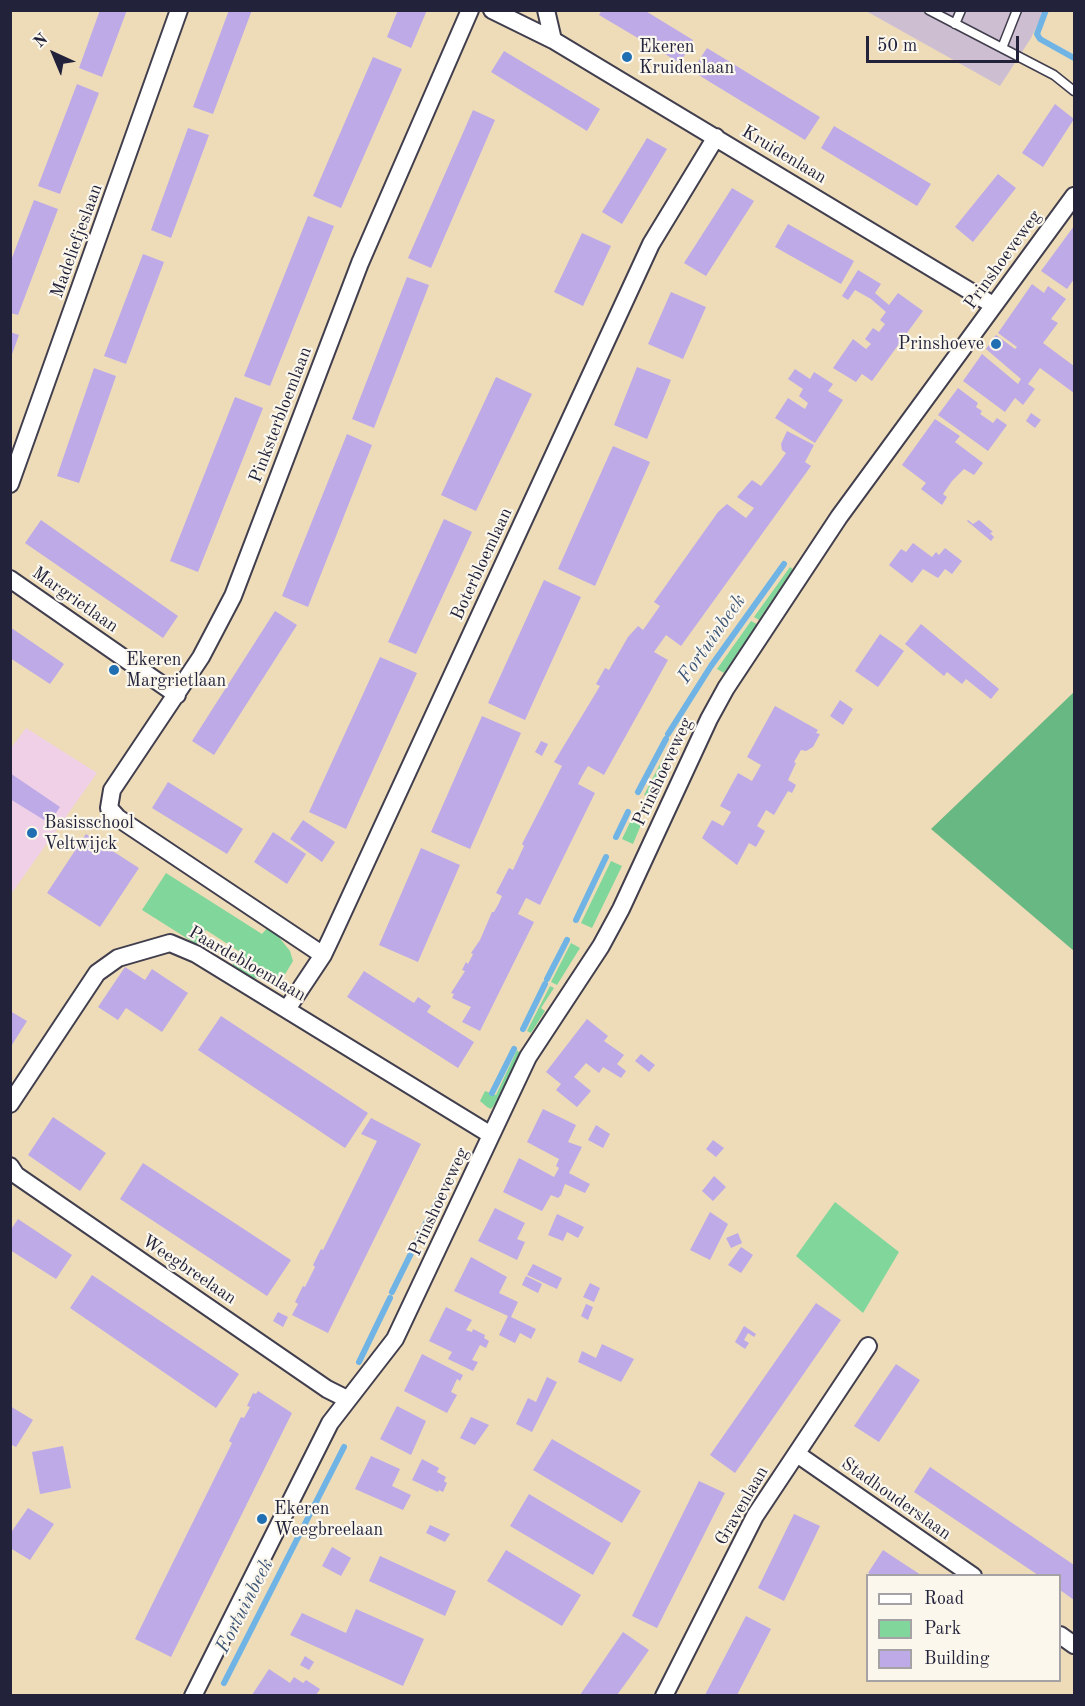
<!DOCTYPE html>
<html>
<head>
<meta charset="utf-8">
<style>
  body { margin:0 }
  #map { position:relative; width:1085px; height:1706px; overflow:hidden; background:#eedcb9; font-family:"Old Standard TT",serif }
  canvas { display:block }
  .frame { position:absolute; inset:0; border:12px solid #22223b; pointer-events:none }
  .legend { position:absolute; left:866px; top:1574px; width:195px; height:108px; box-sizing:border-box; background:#fbf7ec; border:2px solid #a4a2a5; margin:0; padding:8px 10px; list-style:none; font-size:18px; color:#22223b }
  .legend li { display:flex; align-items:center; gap:12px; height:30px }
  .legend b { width:30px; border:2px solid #a4a2a5 }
  .north { position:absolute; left:24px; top:24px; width:60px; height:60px; -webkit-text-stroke:4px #fbf7ec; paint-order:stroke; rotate:316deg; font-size:16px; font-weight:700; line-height:24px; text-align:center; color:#22223b }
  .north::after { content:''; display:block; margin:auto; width:21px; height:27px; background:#22223b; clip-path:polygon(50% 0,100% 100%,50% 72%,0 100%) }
  .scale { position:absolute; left:866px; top:36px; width:153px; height:27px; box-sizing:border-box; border:3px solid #22223b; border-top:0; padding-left:8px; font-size:18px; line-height:21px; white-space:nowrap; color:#22223b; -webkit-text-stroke:4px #fbf7ec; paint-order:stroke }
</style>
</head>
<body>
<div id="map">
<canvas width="1085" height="1706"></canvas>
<div class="frame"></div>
<ul class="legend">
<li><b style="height:8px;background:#fff"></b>Road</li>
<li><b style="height:16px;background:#81d79b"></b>Park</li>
<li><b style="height:16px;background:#bdaae7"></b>Building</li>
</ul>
<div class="north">N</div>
<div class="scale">50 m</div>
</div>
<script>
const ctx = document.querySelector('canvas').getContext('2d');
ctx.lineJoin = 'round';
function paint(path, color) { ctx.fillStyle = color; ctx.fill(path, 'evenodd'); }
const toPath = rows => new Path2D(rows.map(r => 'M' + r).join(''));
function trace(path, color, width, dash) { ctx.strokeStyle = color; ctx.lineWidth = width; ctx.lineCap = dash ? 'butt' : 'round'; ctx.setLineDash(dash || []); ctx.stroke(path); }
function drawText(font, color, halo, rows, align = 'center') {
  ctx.font = font + ' "Old Standard TT",serif'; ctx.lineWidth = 4.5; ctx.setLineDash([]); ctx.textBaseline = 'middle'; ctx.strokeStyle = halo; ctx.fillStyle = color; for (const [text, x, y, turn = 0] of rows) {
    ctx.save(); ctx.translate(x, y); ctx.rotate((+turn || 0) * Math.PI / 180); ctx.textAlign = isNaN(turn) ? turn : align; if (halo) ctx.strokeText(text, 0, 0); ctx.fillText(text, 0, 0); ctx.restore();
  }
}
paint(toPath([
  [26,728,97,773,11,894,11,748]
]), '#efd0e6');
paint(toPath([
  [866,11,1044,11,1031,38,1000,86]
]), '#cdbed2');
paint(toPath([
  [790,567,793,569,759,620,754,617],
  [751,621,757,624,724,673,717,669],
  [672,741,677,745,653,798,644,795],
  [633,816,643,820,633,844,622,839],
  [611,861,622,866,592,928,581,923],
  [166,873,262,934,268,927,274,931,290,951,293,961,284,976,265,980,249,977,232,966,240,952,206,930,196,944,142,910],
  [571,943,580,948,557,985,551,982],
  [550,986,554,988,541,1008,545,1011,531,1033,527,1031],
  [517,1050,520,1053,495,1104,491,1109,487,1107,480,1101,485,1091,496,1095],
  [835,1202,899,1252,863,1313,796,1256]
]), '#81d79b');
paint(toPath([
  [1074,692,1074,951,931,829]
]), '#68b883');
trace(toPath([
  [1046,10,1037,34,1040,39,1074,58],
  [668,734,711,666,784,564],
  [638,792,666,739],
  [616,837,628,812],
  [576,920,606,857],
  [547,979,567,940],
  [523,1029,545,984],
  [492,1093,514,1049],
  [431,1214,458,1159],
  [392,1292,428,1219],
  [359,1362,390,1298],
  [224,1683,344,1447]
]), '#70b4e5', 6);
paint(toPath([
  [100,10,127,10,102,77,79,68],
  [229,10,252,10,213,114,193,107],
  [398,10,427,10,411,48,387,37],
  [602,10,644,10,693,40,680,63,599,15],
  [707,48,820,117,805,140,692,71],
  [504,51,600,109,587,131,491,72],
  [373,57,402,69,341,208,313,196],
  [77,84,99,93,60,194,38,186],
  [1055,104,1074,119,1043,167,1022,153],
  [473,110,495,120,431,268,408,258],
  [834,126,931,184,917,206,821,148],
  [188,128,209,135,171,238,151,230],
  [647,138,667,149,622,224,602,212],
  [998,174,1016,188,973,242,955,227],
  [732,188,754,201,706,276,684,263],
  [34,200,58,209,18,315,10,313,10,263],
  [308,216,334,226,270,386,244,376],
  [788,224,854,261,841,284,775,247],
  [1074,226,1074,279,1067,289,1041,271],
  [582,233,611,246,583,306,554,292],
  [143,254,164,262,126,364,104,356],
  [858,270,881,284,875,293,889,305,898,293,923,311,872,381,862,374,856,382,833,368,853,339,866,349,871,344,865,339,873,328,879,332,885,324,880,320,886,312,871,299,855,290,848,300,842,296],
  [407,277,429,285,374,428,352,419],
  [1032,284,1044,293,1048,286,1066,299,1051,319,1058,323,1043,343,1074,366,1074,393,1040,368,1028,384,1035,389,1023,405,1015,398,1005,412,963,381,982,354,1018,384,1021,379,986,349,996,335,1015,349,1017,347,998,333],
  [671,292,706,307,683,359,648,344],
  [10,332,19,335,11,357,10,357],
  [637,367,671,380,647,439,614,425],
  [94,368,116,376,79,483,57,476],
  [795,369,810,379,814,372,833,384,828,391,843,400,815,443,775,418,788,398,805,409,808,403,799,396,803,389,788,379],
  [496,377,532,394,476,511,441,495],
  [958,388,978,403,976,407,982,411,980,414,993,423,997,418,1007,425,988,451,938,415],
  [235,397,263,408,198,572,170,561],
  [1031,413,1041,420,1035,428,1026,421],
  [935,419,960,436,955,442,983,463,974,475,964,469,952,481,943,494,947,497,942,505,921,489,926,483,902,465],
  [787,431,814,445,805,462,811,466,681,646,666,635,654,652,668,660,604,775,588,766,582,776,578,784,595,793,540,905,526,898,518,914,534,922,484,1023,480,1031,462,1022,471,1007,452,998,454,994,451,993,465,971,462,970,466,962,468,964,473,954,471,953,480,940,492,912,494,912,499,903,502,896,496,893,509,868,513,870,524,846,522,844,562,766,554,762,600,686,596,684,605,668,609,670,628,637,638,626,643,630,660,606,654,602,718,512,727,504,746,518,754,508,737,497,752,480,761,486,776,467,786,453,782,450,781,444],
  [347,434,372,445,308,607,282,596],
  [613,446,650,462,595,586,558,569],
  [444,519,472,532,416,654,388,642],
  [41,520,178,616,163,638,25,543],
  [968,520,973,524,979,520,993,532,990,533,994,537,991,541,967,521],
  [913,543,932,557,936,552,939,555,945,548,962,561,952,574,945,569,938,578,923,569,912,583,889,565,901,549,906,552],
  [544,580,581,597,525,720,488,703],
  [275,611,297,625,214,755,192,741],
  [921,624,999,689,991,699,966,679,962,684,947,672,944,676,905,644],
  [10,627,64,664,50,684,10,658],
  [880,634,904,651,878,687,855,671],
  [380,657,417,673,346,829,309,812],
  [840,700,853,709,843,725,830,716],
  [775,706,818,730,816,733,820,734,813,747,806,751,801,750,794,762,796,763,788,780,796,785,792,793,788,791,774,815,766,810,757,826,765,831,756,847,749,843,737,865,702,838,712,820,723,826,731,812,720,806,738,773,752,781,761,765,747,757],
  [482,716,521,733,470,849,431,832],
  [541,741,548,744,542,756,535,752],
  [10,773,60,807,49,823,10,799],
  [168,782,243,829,227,854,152,808],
  [303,820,335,842,322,862,290,839],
  [273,832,306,854,287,884,254,862],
  [86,834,139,868,100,927,47,893],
  [421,848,460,865,418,962,379,945],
  [125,967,145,980,152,969,188,993,162,1032,126,1008,118,1020,98,1007],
  [364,971,414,1003,418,997,431,1006,427,1012,474,1042,458,1068,347,997],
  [10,1011,27,1021,10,1048],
  [221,1016,368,1113,345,1148,198,1050],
  [587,1019,608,1036,604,1041,624,1055,617,1064,626,1071,621,1078,603,1067,599,1073,586,1063,574,1077,591,1091,577,1107,556,1090,561,1084,546,1072],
  [641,1054,655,1065,649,1072,635,1061],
  [543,1109,576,1125,568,1142,582,1147,569,1173,590,1184,585,1193,565,1184,561,1195,558,1198,551,1195,542,1211,503,1192,519,1158,554,1177,559,1168,556,1166,559,1159,527,1142],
  [53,1117,106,1153,80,1191,28,1155],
  [371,1118,421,1144,328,1333,292,1315,298,1304,295,1302,303,1286,305,1287,315,1267,313,1265,321,1249,323,1250,377,1141,361,1134],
  [596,1125,610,1134,603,1148,588,1140],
  [713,1140,724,1148,716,1157,706,1149],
  [143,1163,291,1260,267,1296,120,1199],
  [714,1176,726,1187,713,1201,702,1191],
  [495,1208,525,1223,517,1239,525,1242,517,1260,478,1241],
  [710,1212,728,1224,710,1260,690,1250],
  [557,1214,584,1227,578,1238,567,1232,563,1241,548,1235],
  [18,1219,72,1255,56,1279,10,1250,10,1231],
  [738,1233,742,1243,731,1248,726,1238],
  [741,1247,753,1255,741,1273,728,1265],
  [471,1257,507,1277,499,1293,518,1302,511,1317,536,1329,531,1339,520,1333,515,1343,499,1335,508,1316,454,1291],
  [533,1264,562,1278,557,1289,527,1275],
  [92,1275,239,1374,216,1408,70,1308],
  [526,1276,542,1284,538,1293,522,1285],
  [590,1283,600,1288,594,1302,583,1297],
  [816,1303,841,1320,735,1473,710,1455],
  [586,1304,593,1307,588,1320,581,1316],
  [446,1307,472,1320,466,1330,472,1332,473,1329,485,1335,484,1338,489,1341,486,1348,480,1345,472,1360,478,1362,473,1371,448,1359,452,1352,429,1341],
  [278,1312,288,1317,283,1327,273,1321],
  [744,1326,756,1334,754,1337,748,1333,744,1340,749,1343,745,1349,735,1342],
  [602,1344,634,1359,621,1382,578,1362,582,1351,596,1358],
  [422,1354,463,1375,460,1381,457,1379,451,1392,457,1395,447,1413,404,1391],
  [896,1364,920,1380,879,1442,854,1426],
  [547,1377,557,1382,532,1432,516,1424,528,1398,536,1402],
  [258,1391,292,1413,171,1657,135,1639,232,1443,229,1441,241,1417,244,1418,250,1407,247,1406,253,1393,256,1394],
  [10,1406,33,1420,16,1447,10,1444],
  [397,1406,426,1421,411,1455,380,1439],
  [471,1417,489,1425,475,1445,460,1438],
  [552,1439,641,1491,622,1523,533,1470],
  [63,1446,71,1488,40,1494,32,1452],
  [371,1456,400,1469,392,1486,411,1495,403,1510,355,1489],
  [422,1459,439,1468,437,1472,446,1477,444,1481,447,1483,443,1492,439,1490,438,1492,412,1480],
  [930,1467,1074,1565,1074,1600,1060,1590,1059,1575,1038,1575,914,1492],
  [699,1481,725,1493,657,1628,632,1616],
  [529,1494,611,1543,593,1575,510,1526],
  [28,1508,54,1524,30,1560,10,1548,10,1534],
  [794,1514,820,1526,784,1601,758,1588],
  [430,1525,450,1534,445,1542,426,1533],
  [332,1547,351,1558,341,1576,322,1566],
  [506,1550,581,1595,562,1626,487,1581],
  [883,1550,898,1560,921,1575,872,1575,868,1573],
  [380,1556,456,1591,445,1616,369,1581],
  [356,1609,424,1639,403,1686,290,1635,302,1613,346,1633],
  [746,1616,771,1629,737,1695,705,1695],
  [623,1632,649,1650,628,1680,617,1695,580,1695],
  [305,1656,314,1662,309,1670,300,1665],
  [269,1669,290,1683,294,1677,303,1683,306,1680,320,1689,316,1695,252,1695]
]), '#bdaae7');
const service = toPath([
  [929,10,1054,75,1074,91],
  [955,24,961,10],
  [1002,48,1017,10]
]);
const minor = toPath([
  [492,10,553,40,993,305],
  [546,10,553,40],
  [10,484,179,10],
  [10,579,177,695],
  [323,955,118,818,109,808,112,790,201,657,233,596,360,263,470,10],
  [287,1009,323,955,332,936,651,244,716,137],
  [10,1104,97,973,118,958,170,943,196,954,491,1135],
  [10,1166,16,1175,327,1389,347,1399],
  [797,1454,973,1576],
  [1060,1635,1074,1645],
  [193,1696,330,1423,395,1339,528,1057,601,946,621,909,709,719,726,688,839,517,1074,196],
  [664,1696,755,1516,868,1346]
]);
trace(service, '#413e4e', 11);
trace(minor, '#413e4e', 20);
trace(service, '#fff', 8);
trace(minor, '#fff', 16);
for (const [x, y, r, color] of [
  [627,57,6,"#1f6fb2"],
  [996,344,6,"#1f6fb2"],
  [114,670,6,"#1f6fb2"],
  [32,833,6,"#1f6fb2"],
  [262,1519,6,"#1f6fb2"]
]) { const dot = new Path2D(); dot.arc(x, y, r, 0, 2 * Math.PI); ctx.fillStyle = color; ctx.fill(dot); trace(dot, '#fbf7ec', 2); }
drawText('18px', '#22223b', '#fbf7ec', [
  ["Ekeren",639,47],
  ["Kruidenlaan",639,68],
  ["Prinshoeve",984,344,"right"],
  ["Ekeren",126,660],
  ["Margrietlaan",126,681],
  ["Basisschool",44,823],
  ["Veltwijck",44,844],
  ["Ekeren",274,1509],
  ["Weegbreelaan",274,1530]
], 'left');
drawText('18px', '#22223b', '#fbf7ec', [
  ["Kruidenlaan",784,155,31],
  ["Madeliefjeslaan",77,241,-70],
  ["Prinshoeveweg",1003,260,-54],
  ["Pinksterbloemlaan",281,415,-69],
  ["Boterbloemlaan",482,564,-65],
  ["Margrietlaan",75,600,35],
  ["Prinshoeveweg",663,772,-65],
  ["Paardebloemlaan",247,964,30],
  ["Prinshoeveweg",439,1202,-65],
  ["Weegbreelaan",189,1270,34],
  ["Stadhouderslaan",896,1499,35],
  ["Gravenlaan",742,1506,-60]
]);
drawText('italic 20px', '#3d5576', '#fbf7ec', [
  ["Fortuinbeek",712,639,-55],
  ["Fortuinbeek",245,1606,-63]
]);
</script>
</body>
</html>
